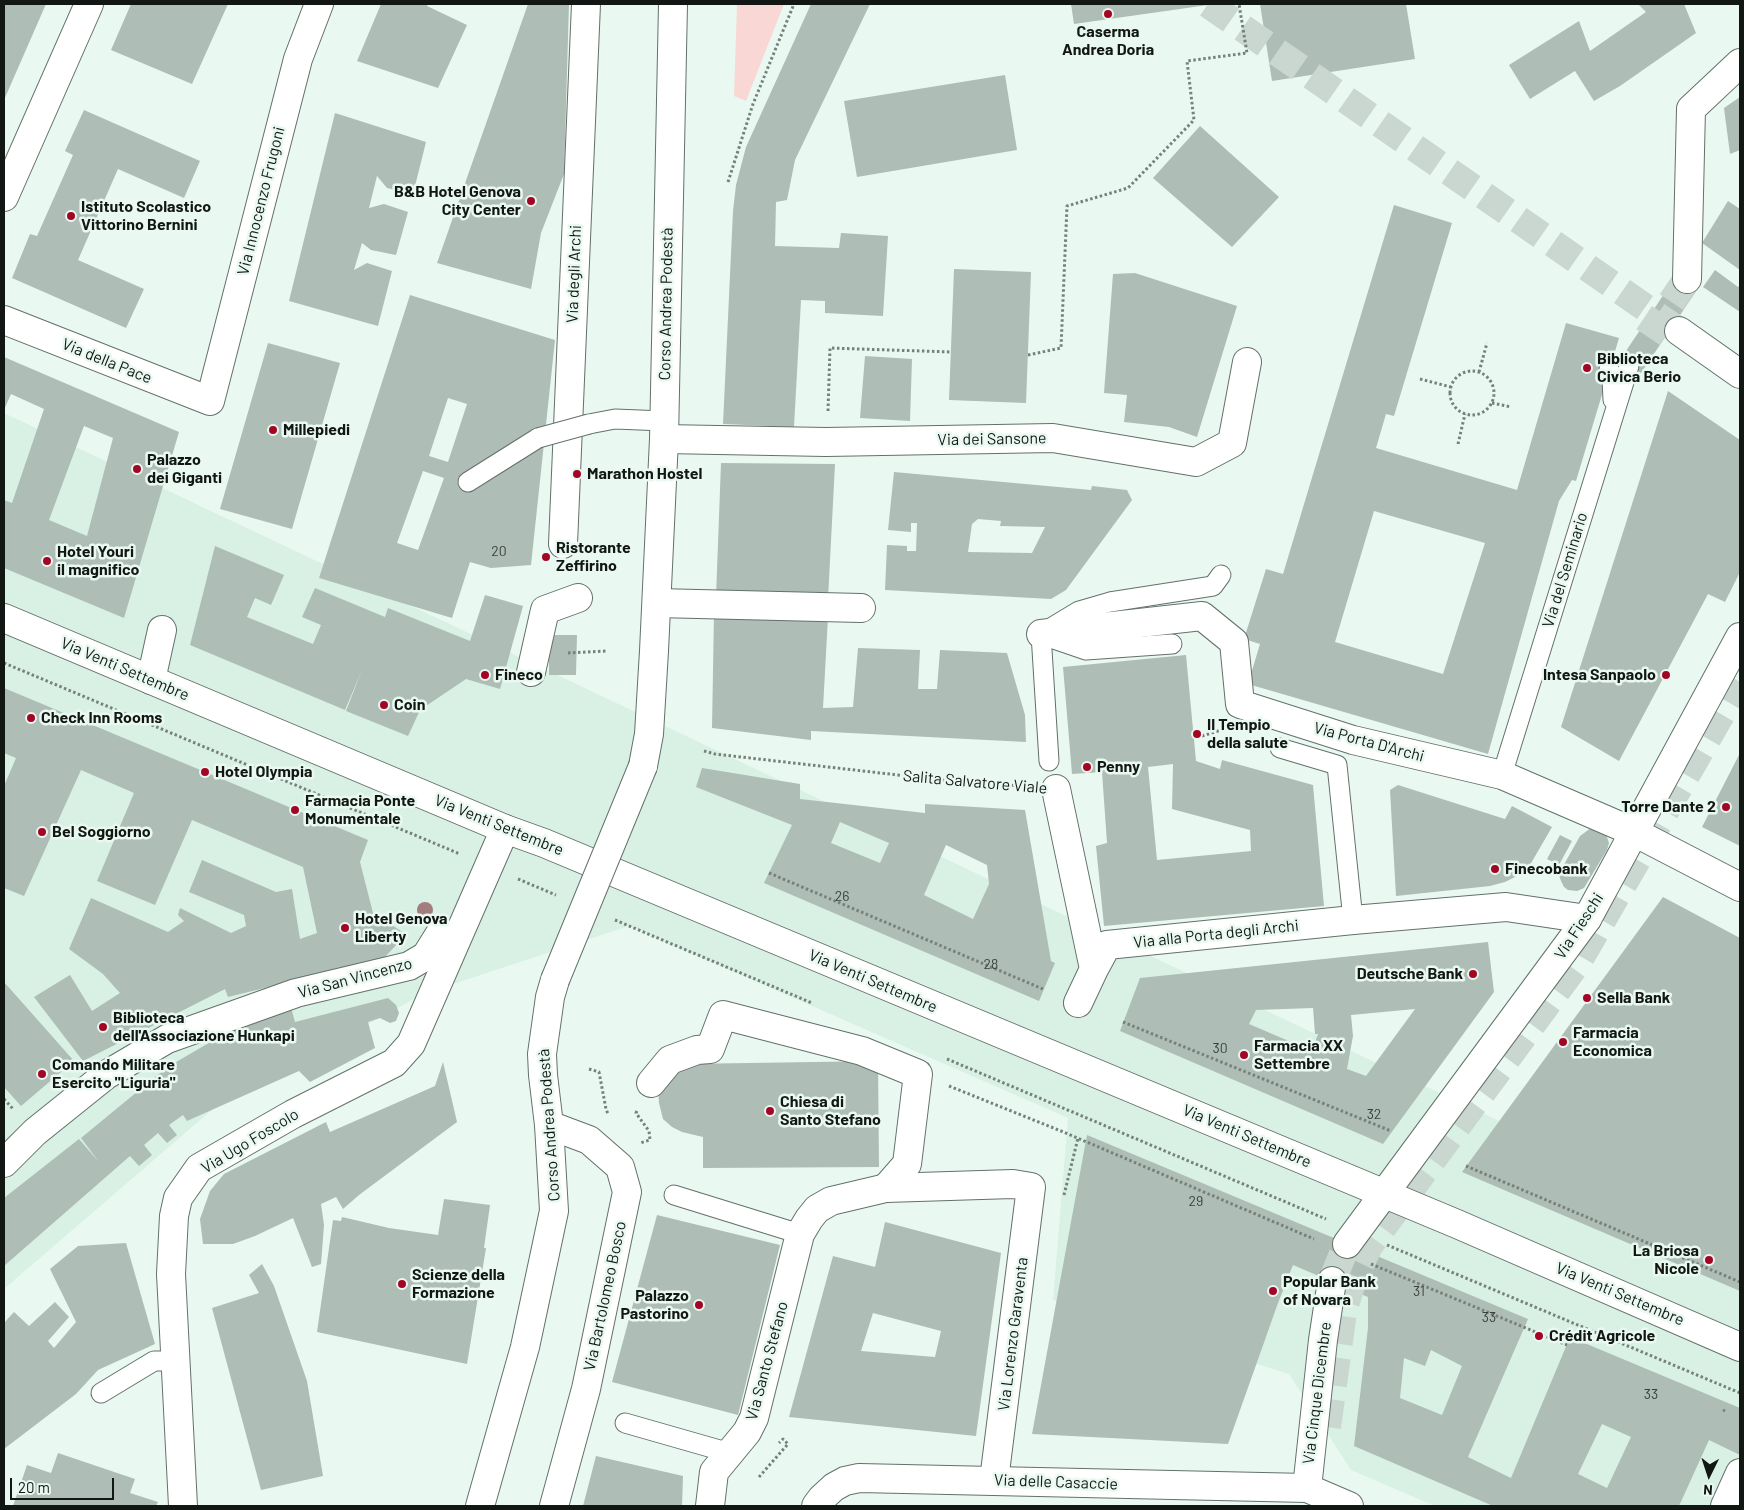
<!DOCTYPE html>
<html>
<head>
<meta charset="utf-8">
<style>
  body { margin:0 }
  #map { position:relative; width:1744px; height:1510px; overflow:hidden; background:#e9f9f1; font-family:Barlow,sans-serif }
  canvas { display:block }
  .frame { position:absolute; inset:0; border:5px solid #121714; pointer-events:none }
  .north { position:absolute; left:1684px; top:1450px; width:50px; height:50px; -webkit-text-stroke:4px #e9f9f1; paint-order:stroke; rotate:184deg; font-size:14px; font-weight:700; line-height:20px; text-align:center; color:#121714 }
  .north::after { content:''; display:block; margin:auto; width:18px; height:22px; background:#121714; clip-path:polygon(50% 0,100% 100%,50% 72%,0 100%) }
  .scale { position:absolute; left:10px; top:1478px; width:104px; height:22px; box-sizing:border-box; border:2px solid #121714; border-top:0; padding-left:6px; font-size:15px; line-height:18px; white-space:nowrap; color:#121714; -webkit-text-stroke:4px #e9f9f1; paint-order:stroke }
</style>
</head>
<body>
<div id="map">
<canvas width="1744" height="1510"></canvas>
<div class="frame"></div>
<div class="north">N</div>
<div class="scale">20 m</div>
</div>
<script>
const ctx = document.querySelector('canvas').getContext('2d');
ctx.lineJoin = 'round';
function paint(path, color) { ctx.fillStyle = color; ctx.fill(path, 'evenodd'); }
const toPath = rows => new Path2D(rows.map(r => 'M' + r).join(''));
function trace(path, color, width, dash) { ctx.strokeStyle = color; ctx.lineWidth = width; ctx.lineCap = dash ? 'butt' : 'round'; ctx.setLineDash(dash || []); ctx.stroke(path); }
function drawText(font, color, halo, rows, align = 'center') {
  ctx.font = font + ' Barlow,sans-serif'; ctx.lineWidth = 5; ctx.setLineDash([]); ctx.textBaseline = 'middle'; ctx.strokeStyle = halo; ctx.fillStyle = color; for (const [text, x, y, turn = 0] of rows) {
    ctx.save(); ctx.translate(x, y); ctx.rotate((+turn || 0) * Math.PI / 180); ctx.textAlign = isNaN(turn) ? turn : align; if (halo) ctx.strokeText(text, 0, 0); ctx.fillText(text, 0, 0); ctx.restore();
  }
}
paint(toPath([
  [4,413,1740,1235,1740,1506,1435,1506,1351,1470,1289,1374,1053,1300,1068,1118,629,926,423,994,213,1109,4,1289]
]), '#d9f1e4');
paint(toPath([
  [737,4,784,4,746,101,734,96]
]), '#f9d7d5');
paint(toPath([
  [4,4,46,4,4,100],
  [131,4,228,4,192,84,111,50],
  [381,4,428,4,427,6,467,25,438,88,357,61],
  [528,4,569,4,564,174,541,233,531,289,437,263],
  [811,4,870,4,795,160,787,200,776,202,775,246,839,248,841,233,888,236,883,316,825,313,825,301,801,300,794,427,723,424,733,211,736,185,746,147],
  [1071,4,1207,4,1208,5,1074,24],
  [1260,4,1406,4,1415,59,1272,81],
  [1638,4,1684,4,1696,33,1620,86,1594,101,1575,71,1530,99,1509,65,1579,21,1590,51,1646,12],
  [1005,75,1017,150,857,177,844,101],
  [1740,97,1740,150,1730,154,1724,108],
  [84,110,200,161,184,198,118,169,78,260,144,289,126,328,12,278,30,234,37,236,73,155,65,151],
  [335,113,426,142,413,194,387,188,377,176,369,208,384,204,408,212,396,255,371,250,362,243,354,270,367,263,392,271,378,326,289,301],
  [1200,126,1279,197,1232,247,1153,178],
  [1728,201,1740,209,1740,270,1702,243],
  [1394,205,1452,223,1394,416,1386,414,1376,448,1517,490,1566,323,1619,338,1576,481,1572,480,1559,501,1488,754,1248,684,1260,644,1244,639,1266,569,1283,574],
  [1374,511,1485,543,1443,674,1335,642],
  [954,269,1031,272,1026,403,949,400],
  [1715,270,1738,287,1740,285,1740,312,1703,287],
  [1135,273,1237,306,1197,437,1169,427,1124,422,1127,395,1104,393,1113,274],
  [1678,273,1699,287,1641,373,1620,360],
  [410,295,555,340,531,565,491,568,470,562,452,618,319,578],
  [448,398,467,404,448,462,429,456],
  [423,471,444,478,418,550,397,543],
  [268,343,340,363,292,529,220,509],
  [865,356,912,359,910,421,860,418],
  [4,357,179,432,124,618,4,568,4,500,12,503,44,409,11,394,4,410],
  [84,426,113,438,87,536,49,520],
  [1668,391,1740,440,1740,572,1725,602,1708,594,1619,761,1561,727],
  [721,463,835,464,828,599,716,597],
  [894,472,1091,490,1092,486,1127,490,1132,500,1066,590,1051,599,885,590,887,545,907,546,907,551,916,551,917,523,911,523,911,532,888,530],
  [978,519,1001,521,1000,526,1045,527,1032,553,968,552,972,524],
  [215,546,284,575,271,605,255,598,247,617,313,644,321,625,302,617,315,588,385,617,388,608,470,641,485,595,523,606,500,689,466,679,420,710,408,736,346,711,362,670,345,710,190,645],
  [714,613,828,617,823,708,853,707,858,648,920,650,918,689,937,689,940,650,1007,653,1025,715,1026,742,811,731,811,740,712,728],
  [549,635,577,635,576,675,549,675],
  [1186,655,1196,761,1220,769,1222,760,1313,785,1324,906,1104,926,1096,846,1107,843,1102,772,1072,774,1063,667],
  [1173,764,1172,809,1250,830,1251,851,1157,860,1148,767],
  [4,688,368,840,360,862,373,913,404,933,400,941,383,959,228,997,225,989,83,1061,34,997,70,975,92,1011,120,993,103,974,69,949,91,898,168,932,184,921,178,915,180,908,231,933,246,926,244,915,189,892,202,860,276,892,292,889,300,939,317,933,303,867,192,820,155,905,97,881,134,793,81,770,24,896,4,888,4,786,16,758,4,753],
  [1740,753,1740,846,1702,827],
  [702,768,800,784,800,799,925,813,925,804,1025,810,1051,961,1055,963,1039,1001,764,883,792,825,696,787],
  [840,822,889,843,880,863,831,843],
  [946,845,987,865,989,884,973,919,924,895],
  [1398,785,1505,819,1512,806,1552,827,1530,865,1521,874,1505,882,1490,886,1396,896,1390,790],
  [1591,828,1604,832,1607,837,1609,843,1607,850,1584,888,1577,891,1568,890,1564,887,1561,881,1559,875,1562,868,1580,836],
  [1560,835,1572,841,1559,865,1547,859],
  [1663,897,1740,938,1740,1291,1462,1172],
  [1488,942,1494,992,1383,1144,1120,1031,1140,978],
  [1313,1008,1315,1034,1318,1034,1312,1051,1249,1024,1256,1010],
  [1415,1009,1366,1076,1347,1069,1353,1036,1351,1015],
  [4,982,74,1061,21,1106,4,1087],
  [388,998,396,1005,399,1013,396,1021,390,1023,380,1018,368,1022,375,1048,310,1082,299,1071,187,1121,183,1115,169,1125,177,1135,167,1143,158,1133,144,1145,152,1155,139,1166,130,1156,4,1266,4,1198,79,1139,99,1162,81,1138,166,1068,219,1037,291,1008,295,1022],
  [878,1061,879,1167,703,1168,703,1137,682,1132,672,1127,663,1119,659,1103,658,1088,684,1064],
  [443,1062,457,1122,359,1195,343,1209,336,1197,321,1204,324,1225,321,1264,312,1267,293,1218,255,1236,233,1244,203,1244,200,1219,210,1191,224,1174,326,1122,330,1132,435,1086],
  [1087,1135,1528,1319,1468,1457,1511,1478,1570,1337,1740,1408,1740,1455,1709,1440,1679,1506,1493,1506,1354,1446,1368,1328,1368,1297,1293,1265,1278,1303,1228,1444,1032,1434],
  [1431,1350,1462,1366,1442,1415,1400,1398,1404,1358,1425,1366],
  [1602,1424,1631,1437,1607,1488,1578,1474],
  [444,1199,490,1205,484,1248,486,1248,467,1364,317,1332,333,1220,341,1221,342,1217,389,1228,438,1235],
  [657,1215,780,1245,738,1415,612,1382],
  [885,1222,1001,1253,976,1436,789,1417,833,1256,875,1267],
  [873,1313,941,1331,935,1357,861,1351],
  [126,1243,155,1344,98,1370,76,1394,4,1449,4,1323,14,1312,29,1326,55,1302,69,1317,48,1341,54,1348,76,1322,50,1269,78,1246],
  [262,1264,274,1286,307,1381,323,1476,261,1490,212,1308,259,1293,249,1275],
  [58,1453,135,1479,130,1493,158,1502,156,1506,13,1506,27,1465,51,1473],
  [596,1456,683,1476,682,1506,583,1506]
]), '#aebdb5');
trace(toPath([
  [1648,337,1687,279]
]), '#c9d7d0', 28, [28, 14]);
trace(toPath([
  [1208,4,1679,331],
  [1332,1281,1347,1244]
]), '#c9d7d0', 28, [28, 14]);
trace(toPath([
  [1327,1427,1343,1312,1353,1279,1369,1246,1578,962,1740,682]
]), '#c9d7d0', 28, [28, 14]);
const service = toPath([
  [1609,369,1612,378,1613,400],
  [589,424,615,419,664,421],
  [468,482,538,438],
  [1048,637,1086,650,1172,644],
  [1280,748,1337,765,1353,920],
  [1049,761,1041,634,1079,611,1110,602,1213,586,1221,575],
  [1502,775,1629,366],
  [674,1195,800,1234],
  [101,1393,154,1361,176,1361],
  [625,1423,730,1453]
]);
const pedestrian = toPath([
  [1687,279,1691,109,1740,63],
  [531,672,545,610,578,598],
  [151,680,162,630],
  [1056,789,1094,969,1078,1003],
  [1094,969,1107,945,1353,920],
  [651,1083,670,1060,697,1050,710,1049,723,1015,862,1051,918,1074,907,1164,886,1188],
  [4,1163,35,1132,106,1075,167,1039,296,993,409,966,426,956,441,932]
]);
const minor = toPath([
  [4,197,89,4],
  [4,320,210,401,298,59,319,4],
  [664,439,826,442,1053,438,1196,462,1232,443,1247,362],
  [563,544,586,4],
  [657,603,861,608],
  [1041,634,1202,616,1234,642,1240,704,1353,740,1502,775,1634,832],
  [1353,920,1506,907,1587,919],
  [549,1125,589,1140,620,1167,627,1192,586,1389,554,1506],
  [183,1506,171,1274,174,1216,178,1198,199,1168,293,1114,394,1063,411,1044,505,829],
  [710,1506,714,1472,747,1432,754,1418,800,1234,809,1219,817,1209,831,1201,886,1188,1013,1184,1031,1187,994,1480]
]);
const tertiary = toPath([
  [1679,331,1740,374],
  [4,618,505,829,544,843,1457,1224,1740,1347],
  [643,766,649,734,654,651,664,439,673,4],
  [1634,832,1740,887],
  [1347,1244,1587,919,1740,637],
  [1307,1488,1323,1340,1332,1281],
  [480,1506,525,1347,554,1211,549,1125,543,1075,542,1054,550,997,555,980]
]);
const secondary = toPath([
  [816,1506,822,1498,834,1487,845,1481,859,1478,1307,1488,1349,1506],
  [1725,1506,1740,1473]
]);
trace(service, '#63716a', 21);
trace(pedestrian, '#63716a', 30);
trace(minor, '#63716a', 30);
trace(tertiary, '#63716a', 30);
trace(secondary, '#63716a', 30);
trace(toPath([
  [728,182,753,104,794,4],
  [1028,355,1061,348,1067,206,1128,188,1194,120,1187,61,1247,53,1239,4],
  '1450 393a22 22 0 1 1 44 0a22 22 0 1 1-44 0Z',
  [1479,372,1487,343],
  [1420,379,1451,387],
  [1492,403,1511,407],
  [828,411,830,348,951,352],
  [1458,444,1465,414],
  [568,653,607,651],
  [4,663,460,854],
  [1202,736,1221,730],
  [704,751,715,754,959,782,1024,786],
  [769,873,1043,989],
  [518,879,556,895],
  [615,920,812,1003],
  [1123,1022,1391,1131],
  [947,1059,1326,1219],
  [589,1069,599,1072,606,1109,608,1114],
  [949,1086,1061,1131,1314,1239],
  [4,1099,14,1110],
  [637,1111,636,1113,649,1131,650,1140,640,1143],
  [1466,1166,1740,1282],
  [1064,1195,1078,1138],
  [1387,1245,1740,1393],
  [1371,1264,1567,1345],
  [1723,1410,1725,1411],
  [759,1477,788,1444,783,1439,779,1443]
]), '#76817b', 3, [2.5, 2.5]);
trace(service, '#fff', 19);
trace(pedestrian, '#fff', 28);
trace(minor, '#fff', 28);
trace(tertiary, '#fff', 28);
trace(secondary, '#fff', 28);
const serviceBridge = toPath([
  [538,438,589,424]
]);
const tertiaryBridge = toPath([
  [555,980,643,766]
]);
trace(serviceBridge, '#63716a', 21, []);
trace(tertiaryBridge, '#63716a', 30, []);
trace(serviceBridge, '#fff', 19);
trace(tertiaryBridge, '#fff', 28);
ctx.fillStyle = '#a27d7d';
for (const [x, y] of [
  [425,910]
]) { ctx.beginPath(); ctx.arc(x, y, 8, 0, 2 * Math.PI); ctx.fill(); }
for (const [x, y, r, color] of [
  [1108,14,5,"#a30525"],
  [531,201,5,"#a30525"],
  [71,216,5,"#a30525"],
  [1587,368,5,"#a30525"],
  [273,430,5,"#a30525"],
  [137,469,5,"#a30525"],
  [577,474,5,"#a30525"],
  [546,557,5,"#a30525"],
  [47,561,5,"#a30525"],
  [485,675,5,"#a30525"],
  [1666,675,5,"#a30525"],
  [384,705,5,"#a30525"],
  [31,718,5,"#a30525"],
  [1197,734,5,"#a30525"],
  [1087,767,5,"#a30525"],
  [205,772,5,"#a30525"],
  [1726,807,5,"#a30525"],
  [295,810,5,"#a30525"],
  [42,832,5,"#a30525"],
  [1495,869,5,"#a30525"],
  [345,928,5,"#a30525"],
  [1473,974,5,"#a30525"],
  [1587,998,5,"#a30525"],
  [103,1027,5,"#a30525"],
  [1563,1042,5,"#a30525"],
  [1244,1055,5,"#a30525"],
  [42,1074,5,"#a30525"],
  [770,1111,5,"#a30525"],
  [1709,1260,5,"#a30525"],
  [402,1284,5,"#a30525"],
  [1273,1291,5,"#a30525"],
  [699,1305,5,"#a30525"],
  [1539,1336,5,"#a30525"]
]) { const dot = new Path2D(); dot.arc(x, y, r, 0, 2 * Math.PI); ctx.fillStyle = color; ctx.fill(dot); trace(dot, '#e9f9f1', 2); }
drawText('14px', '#39403c', null, [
  ["20",499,551],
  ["26",842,896],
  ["28",991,964],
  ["30",1220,1048],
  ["32",1374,1114],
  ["29",1196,1201],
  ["31",1419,1291],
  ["33",1489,1317],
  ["33",1651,1394]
]);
drawText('bold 16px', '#121714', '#e9f9f1', [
  ["Caserma",1108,32,"center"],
  ["Andrea Doria",1108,50,"center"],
  ["B&B Hotel Genova",521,192,"right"],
  ["City Center",521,210,"right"],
  ["Istituto Scolastico",81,207],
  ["Vittorino Bernini",81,225],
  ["Biblioteca",1597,359],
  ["Civica Berio",1597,377],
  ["Millepiedi",283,430],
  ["Palazzo",147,460],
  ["dei Giganti",147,478],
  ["Marathon Hostel",587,474],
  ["Ristorante",556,548],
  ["Zeffirino",556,566],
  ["Hotel Youri",57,552],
  ["il magnifico",57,570],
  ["Fineco",495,675],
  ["Intesa Sanpaolo",1656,675,"right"],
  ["Coin",394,705],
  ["Check Inn Rooms",41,718],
  ["Il Tempio",1207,725],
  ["della salute",1207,743],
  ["Penny",1097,767],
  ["Hotel Olympia",215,772],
  ["Farmacia Ponte",305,801],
  ["Monumentale",305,819],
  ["Torre Dante 2",1716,807,"right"],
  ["Bel Soggiorno",52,832],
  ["Finecobank",1505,869],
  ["Hotel Genova",355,919],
  ["Liberty",355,937],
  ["Deutsche Bank",1463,974,"right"],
  ["Sella Bank",1597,998],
  ["Biblioteca",113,1018],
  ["dell'Associazione Hunkapi",113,1036],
  ["Farmacia",1573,1033],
  ["Economica",1573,1051],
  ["Farmacia XX",1254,1046],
  ["Settembre",1254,1064],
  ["Comando Militare",52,1065],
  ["Esercito \"Liguria\"",52,1083],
  ["Chiesa di",780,1102],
  ["Santo Stefano",780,1120],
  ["La Briosa",1699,1251,"right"],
  ["Nicole",1699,1269,"right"],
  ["Scienze della",412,1275],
  ["Formazione",412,1293],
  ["Popular Bank",1283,1282],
  ["of Novara",1283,1300],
  ["Palazzo",689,1296,"right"],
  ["Pastorino",689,1314,"right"],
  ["Crédit Agricole",1549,1336]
], 'left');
drawText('16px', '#121714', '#e9f9f1', [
  ["Via Innocenzo Frugoni",261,201,-76],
  ["Via degli Archi",574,274,-88],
  ["Corso Andrea Podestà",666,304,-89],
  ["Via della Pace",107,361,22],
  ["Via dei Sansone",992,439,-1],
  ["Via del Seminario",1565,570,-73],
  ["Via Venti Settembre",125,669,23],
  ["Via Porta D'Archi",1369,742,15],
  ["Salita Salvatore Viale",975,782,5],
  ["Via Venti Settembre",499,825,22],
  ["Via Fieschi",1579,926,-57],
  ["Via alla Porta degli Archi",1216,934,-6],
  ["Via San Vincenzo",355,978,-15],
  ["Via Venti Settembre",873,981,23],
  ["Corso Andrea Podestà",549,1125,-94],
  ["Via Venti Settembre",1247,1136,23],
  ["Via Ugo Foscolo",250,1141,-31],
  ["Via Venti Settembre",1620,1294,23],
  ["Via Bartolomeo Bosco",605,1296,-78],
  ["Via Lorenzo Garaventa",1013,1334,-83],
  ["Via Santo Stefano",767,1361,-75],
  ["Via Cinque Dicembre",1317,1393,-83],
  ["Via delle Casaccie",1056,1482,2]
]);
</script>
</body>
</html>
